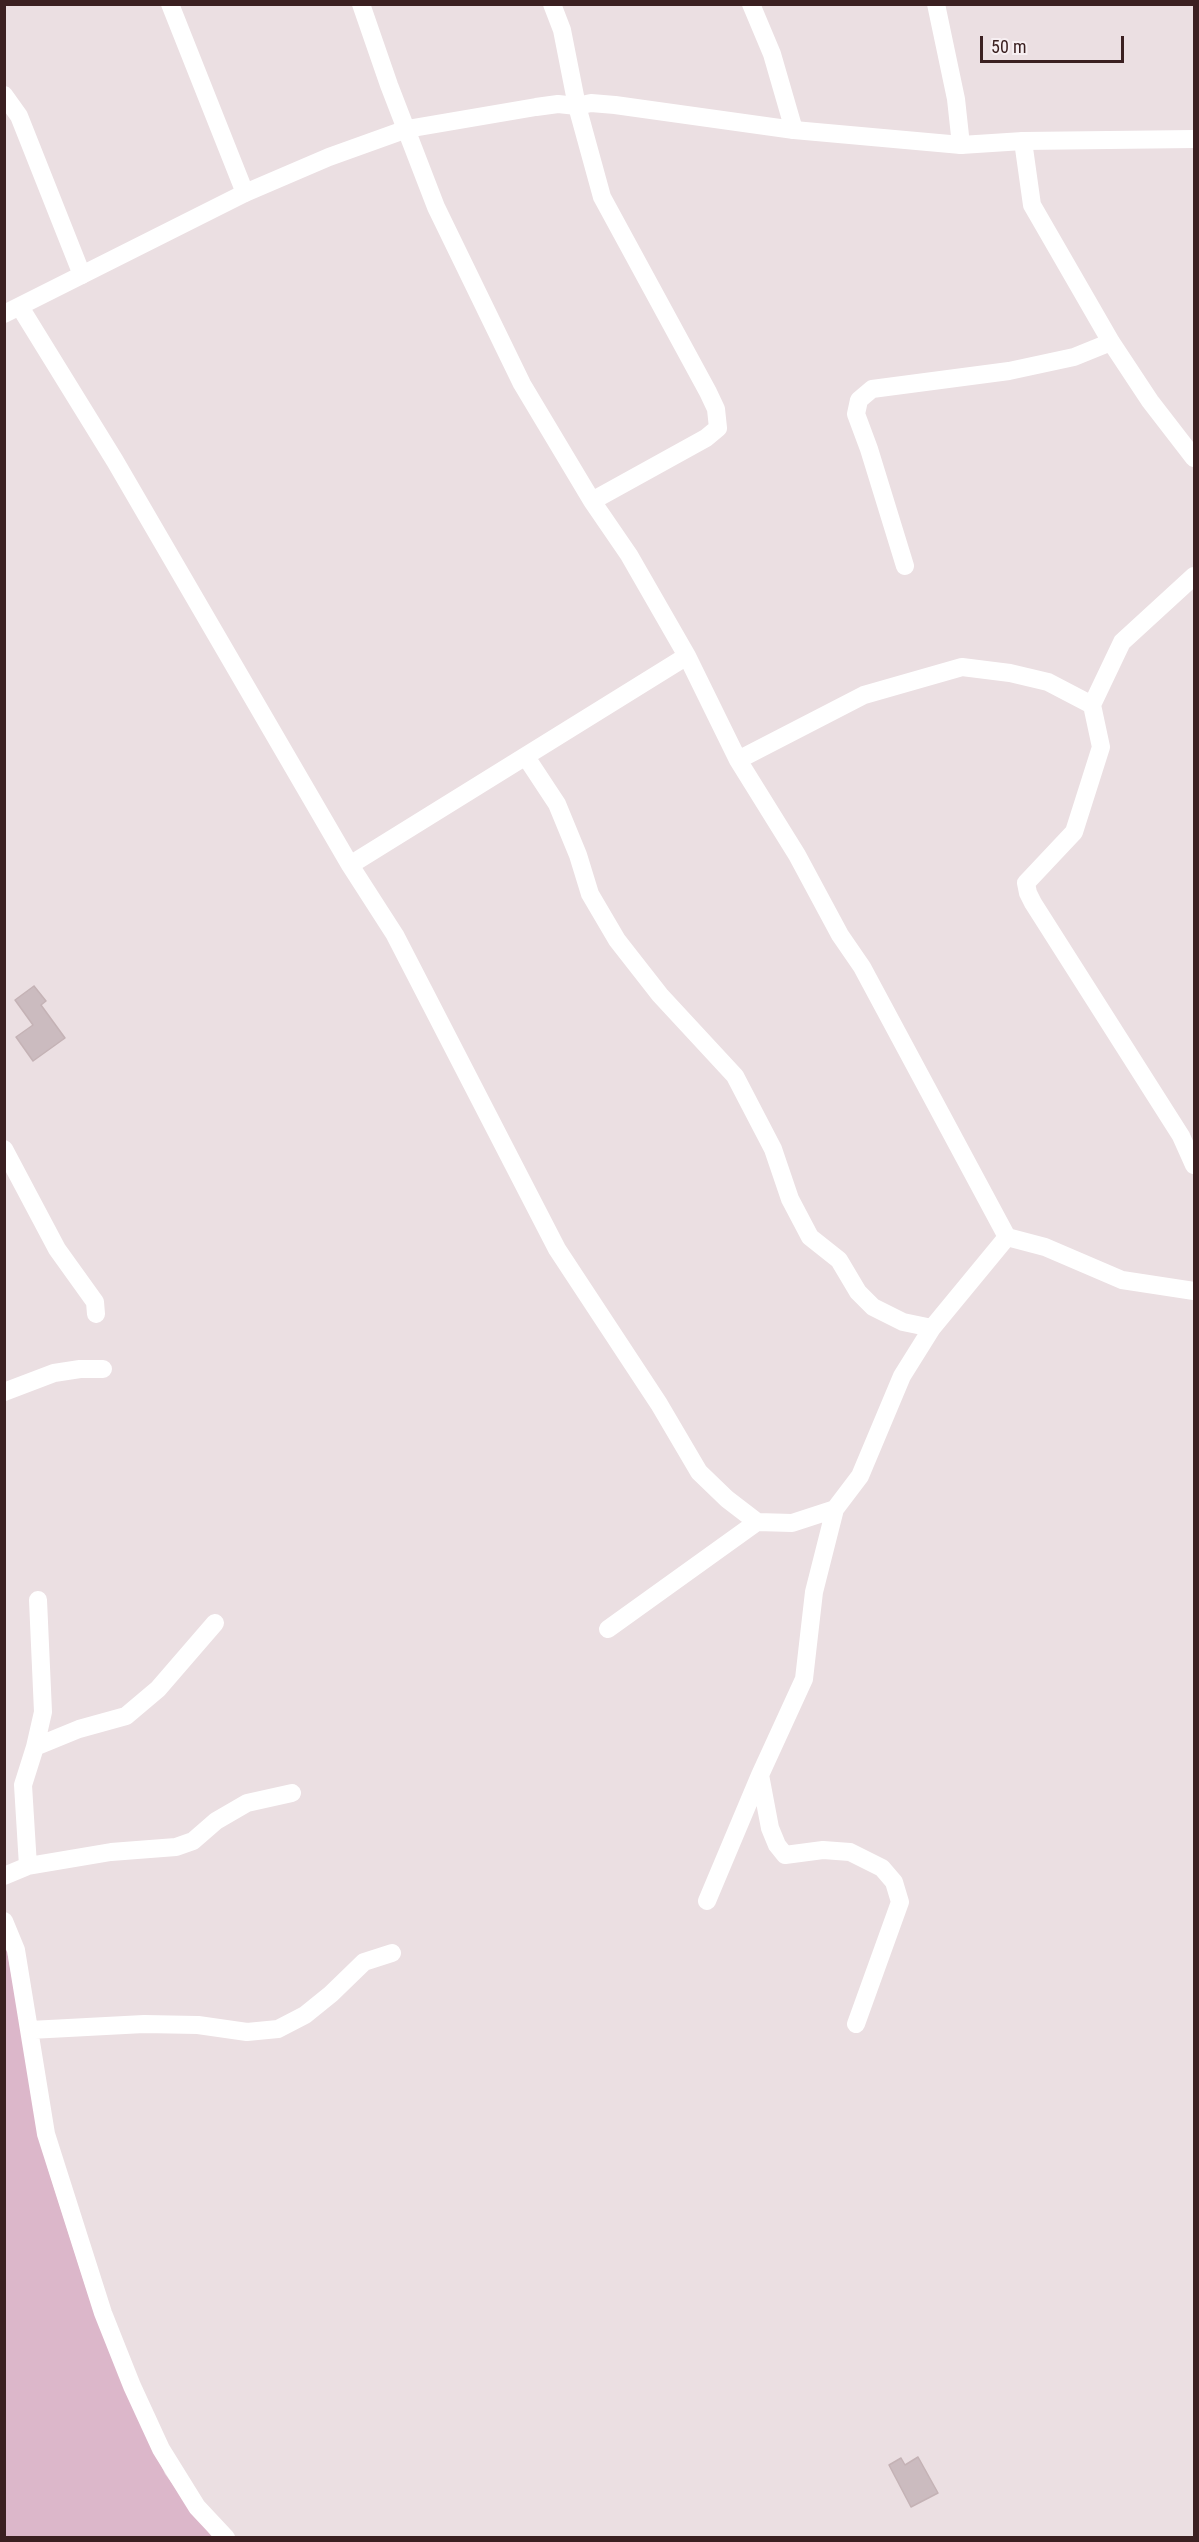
<!DOCTYPE html>
<html>
<head>
<meta charset="utf-8">
<style>
  body { margin:0 }
  #map { position:relative; width:1199px; height:2542px; overflow:hidden; background:#ebdfe2; font-family:"Roboto Condensed",sans-serif }
  canvas { display:block }
  .frame { position:absolute; inset:0; border:6px solid #3b2021; pointer-events:none }
  .scale { position:absolute; left:980px; top:36px; width:144px; height:27px; box-sizing:border-box; border:3px solid #3b2021; border-top:0; padding-left:8px; font-size:18px; line-height:21px; white-space:nowrap; color:#3b2021; -webkit-text-stroke:4px #f7eff2; paint-order:stroke }
</style>
</head>
<body>
<div id="map">
<canvas width="1199" height="2542"></canvas>
<div class="frame"></div>
<div class="scale">50 m</div>
</div>
<script>
const ctx = document.querySelector('canvas').getContext('2d');
ctx.lineJoin = 'round';
function paint(path, color) { ctx.fillStyle = color; ctx.fill(path, 'evenodd'); }
const toPath = rows => new Path2D(rows.map(r => 'M' + r).join(''));
function trace(path, color, width, dash) { ctx.strokeStyle = color; ctx.lineWidth = width; ctx.lineCap = dash ? 'butt' : 'round'; ctx.setLineDash(dash || []); ctx.stroke(path); }
paint(toPath([
  [4,1935,46,2162,88,2294,165,2474,212,2537,5,2537]
]), '#dcb7ca');
const building = toPath([
  [34,986,46,1001,41,1005,65,1038,33,1061,16,1037,33,1025,15,1000,34,986],
  [918,2457,938,2493,911,2507,889,2465,901,2458,905,2465,918,2457]
]);
paint(building, '#cbbbbf');
trace(building, '#c4b2b5', 1.5);
trace(toPath([
  [170,4,245,193],
  [361,4,389,85,436,207,522,384,592,501,629,555,687,656,738,760,797,855,840,935,862,967,1007,1237],
  [552,4,562,30,577,106,602,197,708,392,716,409,718,428,706,438,592,501],
  [751,4,772,54,794,130],
  [936,4,956,99,961,145],
  [4,95,19,116,82,275],
  [1023,141,1032,205,1111,342,1150,401,1194,458],
  [20,307,115,461,350,865,395,935,557,1249,659,1404,699,1472,727,1499,757,1522],
  [905,566,869,449,856,414,859,400,872,389,1009,371,1074,357,1111,342],
  [1194,576,1122,642,1092,705,1101,747,1074,832,1026,883,1028,893,1033,903,1181,1136,1194,1165],
  [526,757,557,804,578,855,590,894,617,940,660,995,735,1076,773,1149,790,1199,810,1237,839,1260,858,1292,873,1307,903,1322,932,1328],
  [738,760,864,695,962,667,1010,673,1048,682,1092,705],
  [350,865,687,656],
  [4,1149,57,1249,95,1302,96,1314],
  [4,1392,54,1373,80,1369,103,1369],
  [608,1629,757,1522,792,1523,835,1509,860,1476,902,1376,932,1328,1007,1237,1045,1247,1122,1280,1194,1291],
  [35,1747,79,1729,126,1716,158,1689,215,1623],
  [760,1775,770,1828,777,1845,785,1855,823,1850,850,1852,882,1868,894,1882,900,1902,856,2024],
  [28,1866,23,1785,35,1747,43,1712,38,1600],
  [4,1876,28,1866,111,1852,176,1847,193,1841,216,1821,247,1803,292,1793],
  [707,1901,760,1775,804,1679,814,1592,835,1509],
  [4,1921,16,1950,46,2134,103,2313,132,2386,161,2449,197,2507,226,2538],
  [30,2030,144,2024,198,2025,247,2032,278,2029,305,2015,331,1994,364,1962,392,1953]
]), '#fff', 18);
trace(toPath([
  [4,314,245,193,329,157,407,129,536,107,558,104,577,106,591,103,615,105,794,130,961,145,1023,141,1194,139]
]), '#fff', 18);
</script>
</body>
</html>
